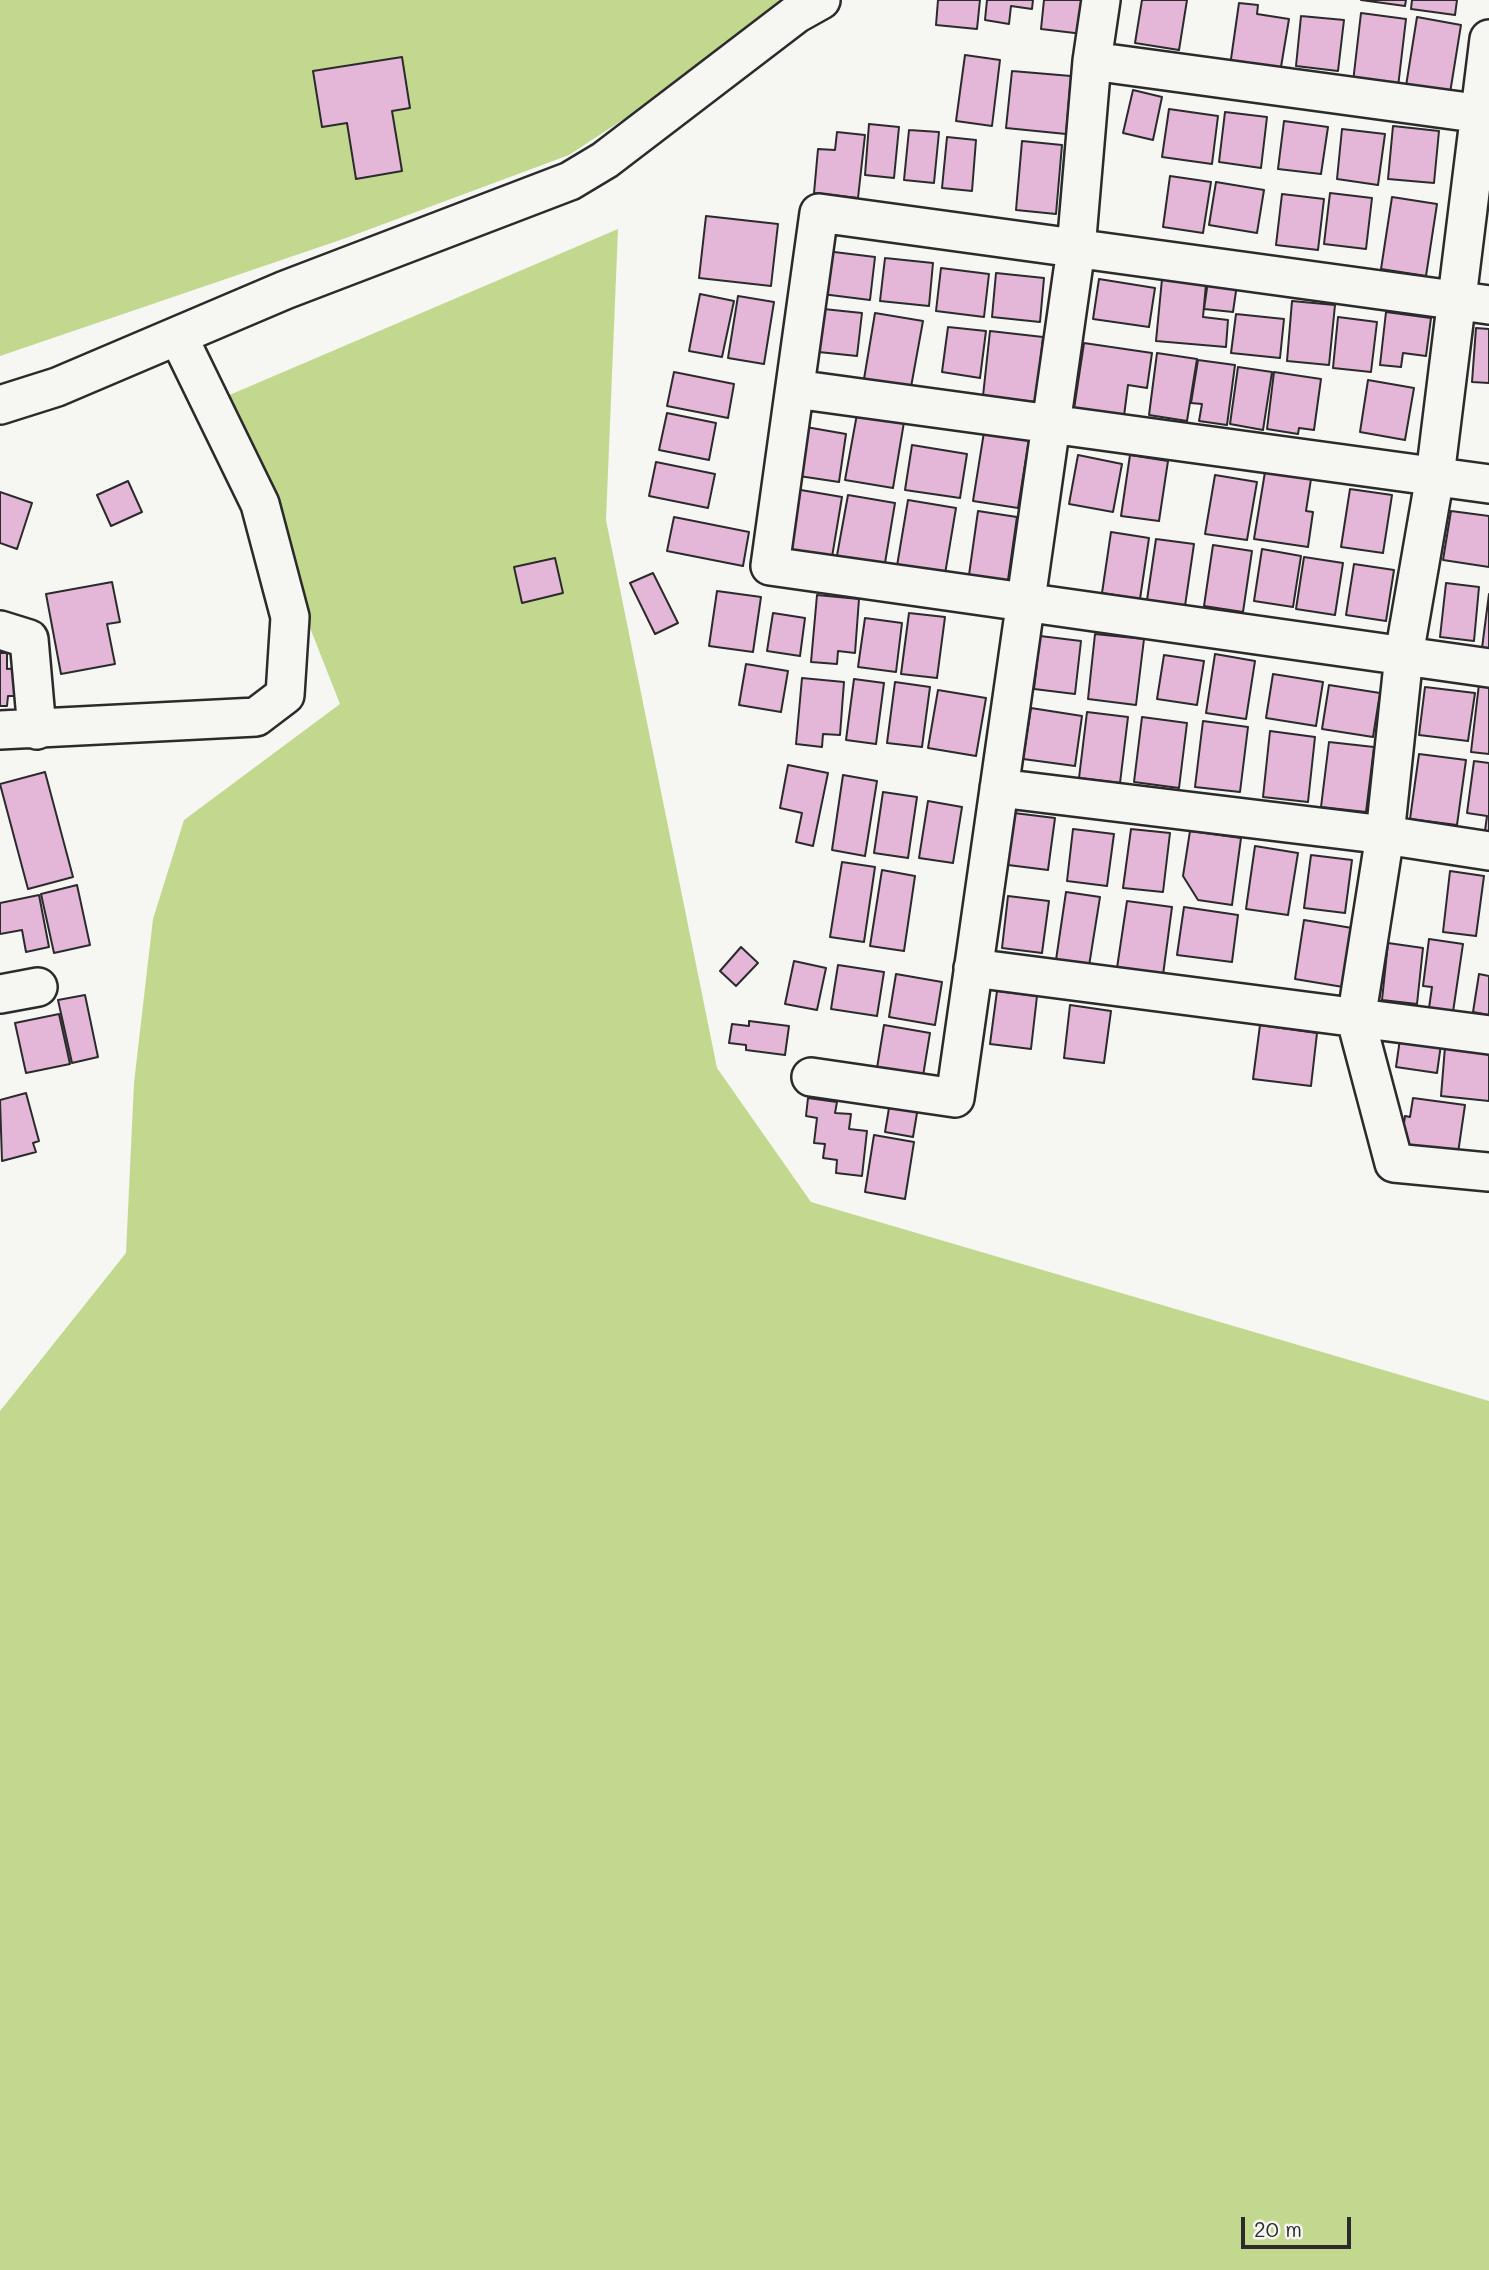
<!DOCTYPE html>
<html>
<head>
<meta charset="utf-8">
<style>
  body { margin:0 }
  #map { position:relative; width:1489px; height:2270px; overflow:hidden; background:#f6f6f2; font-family:Mali,sans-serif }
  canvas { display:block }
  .scale { position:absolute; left:1241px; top:2217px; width:110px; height:32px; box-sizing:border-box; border:4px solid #2b2b2b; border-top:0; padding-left:9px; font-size:21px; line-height:24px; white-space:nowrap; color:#2b2b2b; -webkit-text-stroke:5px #f6f6f2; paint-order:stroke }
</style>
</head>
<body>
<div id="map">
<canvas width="1489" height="2270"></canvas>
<div class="scale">20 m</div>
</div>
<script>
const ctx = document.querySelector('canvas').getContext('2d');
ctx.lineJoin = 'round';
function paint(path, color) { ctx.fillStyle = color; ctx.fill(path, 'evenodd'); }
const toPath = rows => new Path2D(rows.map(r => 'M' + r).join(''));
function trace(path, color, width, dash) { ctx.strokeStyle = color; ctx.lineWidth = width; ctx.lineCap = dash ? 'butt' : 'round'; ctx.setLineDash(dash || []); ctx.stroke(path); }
paint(toPath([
  [0,0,805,0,569,155,346,238,0,356],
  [618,229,606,520,717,1068,811,1202,1489,1401,1489,2270,0,2270,0,1411,126,1253,134,1083,153,919,184,820,340,704,220,399]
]), '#c2d88e');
const building = toPath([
  [938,0,980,0,977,29,936,25,938,0],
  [987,0,1033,0,1032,9,1011,6,1009,24,985,20,987,0],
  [1044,0,1086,0,1083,34,1041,29,1044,0],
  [1142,0,1187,0,1179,50,1135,43,1142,0],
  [1361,0,1406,0,1405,6,1361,0],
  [1412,0,1457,0,1455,15,1411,9,1412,0],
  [1239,3,1258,5,1257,14,1289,19,1280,73,1230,66,1239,3],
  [1361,13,1406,19,1398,87,1353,82,1361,13],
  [1301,16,1344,20,1338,71,1296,66,1301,16],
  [1417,17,1461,25,1450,93,1406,86,1417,17],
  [965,55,1000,60,992,126,956,121,965,55],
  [402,57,410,108,392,111,402,171,356,179,347,123,322,127,313,71,402,57],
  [1012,71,1071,76,1066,134,1006,128,1012,71],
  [1133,90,1162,97,1153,140,1123,133,1133,90],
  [1169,109,1218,116,1212,164,1162,157,1169,109],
  [1225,112,1267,117,1261,168,1219,162,1225,112],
  [1284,121,1328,127,1321,174,1278,169,1284,121],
  [869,124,899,127,894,178,865,175,869,124],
  [1393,126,1439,131,1434,183,1388,179,1393,126],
  [1342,129,1385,134,1378,185,1337,179,1342,129],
  [909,130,939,132,934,183,904,180,909,130],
  [837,132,865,135,858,198,814,193,818,149,835,150,837,132],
  [947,137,976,140,972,191,942,188,947,137],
  [1022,141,1062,145,1056,214,1016,210,1022,141],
  [1170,176,1211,182,1203,233,1163,227,1170,176],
  [1216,182,1264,190,1257,233,1209,225,1216,182],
  [1330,193,1372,198,1366,249,1324,244,1330,193],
  [1282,194,1324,199,1318,250,1276,245,1282,194],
  [1392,197,1437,204,1426,276,1381,269,1392,197],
  [706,216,778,224,771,286,699,278,706,216],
  [826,251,875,257,870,300,822,294,826,251],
  [885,258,933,263,929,306,880,301,885,258],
  [941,268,989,274,984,317,936,311,941,268],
  [996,273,1044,278,1040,322,992,317,996,273],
  [1099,279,1155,288,1149,327,1093,319,1099,279],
  [1162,279,1206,284,1203,317,1228,320,1226,347,1156,341,1162,279],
  [1208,281,1237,284,1233,312,1204,309,1208,281],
  [700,294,734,301,722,357,689,351,700,294],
  [738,296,774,302,764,364,728,358,738,296],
  [1292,301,1335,305,1329,365,1287,361,1292,301],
  [814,308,862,313,857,356,809,351,814,308],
  [1386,312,1431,318,1426,356,1403,353,1401,367,1380,365,1386,312],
  [875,313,923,321,911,387,864,379,875,313],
  [1236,314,1284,319,1280,358,1231,353,1236,314],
  [1338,317,1377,322,1371,372,1333,368,1338,317],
  [948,327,986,331,980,378,942,372,948,327],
  [1476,328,1489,329,1489,383,1472,382,1476,328],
  [990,331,1043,337,1036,402,983,396,990,331],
  [1084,343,1152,353,1147,388,1128,385,1124,416,1074,409,1084,343],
  [1157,353,1197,359,1187,421,1149,415,1157,353],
  [1198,360,1235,365,1227,425,1199,421,1202,404,1191,403,1198,360],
  [1238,367,1272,372,1263,430,1230,424,1238,367],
  [674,372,734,384,728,418,667,406,674,372],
  [1274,372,1321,379,1314,430,1299,428,1298,434,1267,429,1274,372],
  [1368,380,1414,388,1405,440,1360,432,1368,380],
  [667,413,716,423,709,460,659,450,667,413],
  [857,414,904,422,893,488,845,480,857,414],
  [806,427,846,434,839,482,799,476,806,427],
  [984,432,1029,440,1018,508,973,501,984,432],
  [912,445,967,454,960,498,905,490,912,445],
  [1078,455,1122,464,1113,512,1069,504,1078,455],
  [1130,455,1168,461,1159,521,1121,516,1130,455],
  [656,462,715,474,708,508,649,496,656,462],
  [1265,472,1311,479,1306,511,1313,512,1308,547,1254,539,1265,472],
  [1215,475,1257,482,1247,540,1205,534,1215,475],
  [128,481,142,512,111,526,97,495,128,481],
  [795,489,842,497,831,563,784,554,795,489],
  [1350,489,1392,495,1383,553,1341,547,1350,489],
  [0,492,32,503,17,549,0,543,0,492],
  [848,495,895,503,884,569,836,561,848,495],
  [908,500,956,508,945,574,897,566,908,500],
  [978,511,1017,517,1007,587,968,582,978,511],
  [1451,511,1489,516,1489,567,1443,560,1451,511],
  [674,517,749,532,743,566,667,551,674,517],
  [1111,532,1149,538,1140,599,1102,593,1111,532],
  [1156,539,1194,544,1185,606,1147,600,1156,539],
  [1213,545,1252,551,1243,612,1204,606,1213,545],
  [1262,549,1301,556,1293,607,1254,601,1262,549],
  [1304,557,1343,563,1335,615,1296,609,1304,557],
  [555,558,563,593,522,603,514,567,555,558],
  [1354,564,1394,570,1386,621,1346,615,1354,564],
  [653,573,678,623,655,634,630,583,653,573],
  [112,582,120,622,107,624,115,664,61,674,46,594,112,582],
  [1446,583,1479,587,1474,641,1440,637,1446,583],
  [717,591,761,597,753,652,709,646,717,591],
  [1489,594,1489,649,1482,648,1489,594],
  [817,595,859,599,855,653,838,651,837,664,811,662,817,595],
  [773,613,805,618,800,656,767,651,773,613],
  [909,613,945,617,937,678,901,674,909,613],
  [865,618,902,623,896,672,858,667,865,618],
  [1095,634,1144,639,1136,705,1088,699,1095,634],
  [1040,636,1081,641,1075,694,1034,689,1040,636],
  [0,653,7,653,7,669,19,668,19,696,8,696,7,706,0,706,0,653],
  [1215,654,1255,661,1246,719,1206,713,1215,654],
  [1164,655,1204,661,1197,705,1157,699,1164,655],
  [746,664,788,671,781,712,739,705,746,664],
  [1273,674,1323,682,1316,726,1266,718,1273,674],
  [802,678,844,682,840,735,823,734,822,747,796,744,802,678],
  [854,679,884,683,876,744,846,740,854,679],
  [895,682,930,687,922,747,887,743,895,682],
  [1479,684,1489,685,1489,754,1471,752,1479,684],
  [1329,685,1380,693,1373,737,1322,729,1329,685],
  [1425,687,1475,693,1468,741,1419,735,1425,687],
  [938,690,986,698,976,756,928,748,938,690],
  [1031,708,1082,716,1075,766,1023,759,1031,708],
  [1087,712,1128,717,1120,783,1079,778,1087,712],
  [1142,717,1187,723,1179,788,1134,782,1142,717],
  [1203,721,1248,727,1240,792,1195,787,1203,721],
  [1270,731,1315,737,1308,802,1263,797,1270,731],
  [1329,742,1374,747,1366,812,1321,807,1329,742],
  [1419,754,1466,760,1457,825,1410,819,1419,754],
  [1474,761,1489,763,1489,839,1484,838,1487,816,1467,813,1474,761],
  [788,765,828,773,813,846,796,842,802,813,780,808,788,765],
  [45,772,73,877,28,889,0,784,45,772],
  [843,775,877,781,865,856,832,850,843,775],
  [883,792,917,797,908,858,874,853,883,792],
  [928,801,962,807,953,863,919,858,928,801],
  [1014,813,1055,818,1048,870,1008,865,1014,813],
  [1073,829,1114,834,1107,886,1067,881,1073,829],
  [1131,829,1170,833,1163,892,1123,888,1131,829],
  [1190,831,1241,838,1232,905,1198,900,1183,876,1190,831],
  [1255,846,1298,853,1288,915,1246,909,1255,846],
  [1311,855,1352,860,1345,913,1304,908,1311,855],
  [842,862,875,867,864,942,830,937,842,862],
  [882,870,915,876,904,951,870,946,882,870],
  [1450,871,1484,876,1476,936,1443,932,1450,871],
  [77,885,90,945,54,953,41,894,77,885],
  [1066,892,1100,897,1089,966,1056,960,1066,892],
  [39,895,49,947,26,952,22,930,0,934,0,903,39,895],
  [1008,896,1049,901,1042,953,1002,948,1008,896],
  [1127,901,1172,907,1163,975,1117,968,1127,901],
  [1184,907,1238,915,1232,962,1177,955,1184,907],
  [1304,920,1352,928,1343,987,1295,979,1304,920],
  [1429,939,1463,944,1453,1012,1429,1008,1432,987,1423,986,1429,939],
  [1388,943,1423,948,1417,1004,1382,1000,1388,943],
  [741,947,758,963,736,986,720,971,741,947],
  [794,961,826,968,817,1010,785,1004,794,961],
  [838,965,884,972,877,1016,831,1009,838,965],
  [896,974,942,982,935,1025,889,1017,896,974],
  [1479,974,1489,976,1489,1015,1473,1012,1479,974],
  [997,991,1037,996,1031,1049,990,1044,997,991],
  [85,995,98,1057,72,1063,58,1000,85,995],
  [1070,1005,1111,1011,1104,1063,1064,1058,1070,1005],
  [59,1014,70,1064,26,1073,15,1023,59,1014],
  [749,1021,789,1026,785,1055,746,1050,746,1045,729,1043,732,1024,749,1026,749,1021],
  [884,1025,930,1033,923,1076,877,1068,884,1025],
  [1260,1025,1317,1033,1311,1086,1253,1079,1260,1025],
  [1400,1039,1441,1044,1437,1073,1396,1067,1400,1039],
  [1445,1047,1489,1051,1489,1101,1441,1096,1445,1047],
  [26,1093,39,1141,33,1143,36,1152,2,1161,0,1100,26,1093],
  [808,1098,837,1102,835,1113,851,1114,849,1129,867,1131,862,1176,836,1173,837,1160,823,1158,825,1144,814,1143,817,1118,806,1116,808,1098],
  [1413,1098,1465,1105,1458,1153,1401,1145,1405,1116,1410,1117,1413,1098],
  [890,1102,918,1107,913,1137,885,1132,890,1102],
  [874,1135,914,1142,905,1199,865,1192,874,1135]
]);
paint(building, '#e4b6d8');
trace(building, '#2b2b2b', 2);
const minor = toPath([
  [1489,39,1435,476,1404,655,1385,835,1356,1020,1394,1163,1489,1172],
  [1092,61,1489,115],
  [1489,305,819,213,770,566,1489,668],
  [795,389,1489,484],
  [0,405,57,387,285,290,570,181,605,160,796,14,821,0],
  [0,630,29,639,37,730],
  [0,730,256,717,285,695,290,617,260,504,178,336],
  [999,788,1385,835,1489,851],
  [973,968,1489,1035],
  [0,994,38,987],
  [811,1077,955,1098,1076,249,1092,61,1101,0]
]);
trace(minor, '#2b2b2b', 42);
trace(minor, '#f6f6f2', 37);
</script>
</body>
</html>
